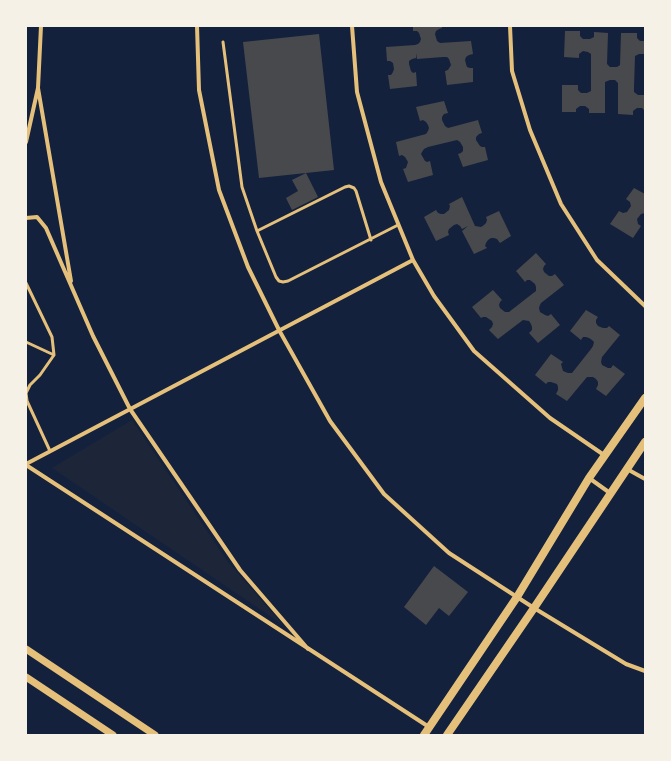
<!DOCTYPE html>
<html>
<head>
<meta charset="utf-8">
<style>
  body { margin:0 }
  #map { position:relative; width:671px; height:761px; overflow:hidden; background:#14213d; font-family:Arial,sans-serif }
  canvas { display:block }
  .frame { position:absolute; inset:0; border:27px solid #f6f1e7; pointer-events:none }
</style>
</head>
<body>
<div id="map">
<canvas width="671" height="761"></canvas>
<div class="frame"></div>
</div>
<script>
const ctx = document.querySelector('canvas').getContext('2d');
ctx.lineJoin = 'round';
function paint(path, color) { ctx.fillStyle = color; ctx.fill(path, 'evenodd'); }
const toPath = rows => new Path2D(rows.map(r => 'M' + r).join(''));
function trace(path, color, width, dash) { ctx.strokeStyle = color; ctx.lineWidth = width; ctx.lineCap = dash ? 'butt' : 'round'; ctx.setLineDash(dash || []); ctx.stroke(path); }
paint(toPath([
  [132,420,228,562,283,625,52,468]
]), '#1d2539');
paint(toPath([
  [413,26,442,26,442,28,439,29,436,31,435,34,437,41,440,43,471,41,473,54,469,55,466,57,465,60,466,64,467,67,470,68,473,68,473,82,447,85,445,71,448,70,451,65,449,59,447,57,443,57,417,59,416,53,416,58,412,59,409,61,409,64,411,71,413,73,416,72,417,86,390,89,388,75,391,75,393,72,394,69,393,63,390,61,387,61,386,47,415,45,418,44,420,42,421,39,419,33,417,31,413,31],
  [565,31,580,31,580,36,583,39,590,39,594,37,594,32,608,33,607,64,610,67,617,67,620,65,621,33,637,33,637,38,640,41,645,41,645,54,639,54,635,56,634,87,634,92,638,95,645,95,645,111,642,108,637,108,633,111,633,115,618,114,618,83,615,80,610,80,605,82,605,113,589,113,589,109,585,106,580,106,576,109,576,112,562,112,562,85,578,85,578,90,581,93,587,93,591,91,591,54,588,52,583,51,579,54,579,58,564,57],
  [319,34,334,170,306,173,318,197,292,210,286,198,298,191,292,180,306,173,259,178,243,42],
  [444,101,448,113,444,114,442,117,442,120,445,126,448,128,478,120,482,133,479,134,476,137,476,140,480,146,482,147,485,147,488,160,463,167,458,154,461,153,463,151,463,147,460,142,457,140,428,147,424,149,422,152,421,154,425,161,427,162,430,161,433,175,408,182,403,169,406,168,408,162,405,157,402,155,399,156,396,142,426,134,428,131,429,128,428,125,426,122,423,120,420,121,416,107],
  [634,188,645,194,645,213,641,214,637,219,638,224,641,226,633,238,610,224,619,211,623,213,627,212,631,206,630,202,626,199],
  [462,197,475,226,481,227,484,225,486,223,487,220,486,217,499,211,511,236,500,243,497,239,494,238,491,238,488,240,486,243,485,246,487,248,474,254,462,231,468,226,462,229,460,226,457,224,454,225,449,229,448,232,449,235,436,241,424,217,436,210,438,213,441,214,444,214,449,210,450,206,449,204],
  [536,253,546,264,544,266,543,269,544,272,549,276,552,276,555,274,564,285,541,303,540,305,539,308,540,312,545,315,548,316,551,314,560,325,538,343,529,333,532,330,532,327,531,324,529,321,523,320,498,339,489,330,492,327,493,324,492,321,486,317,483,317,481,318,472,307,493,290,502,300,500,302,499,305,500,308,505,312,509,312,532,294,536,291,536,287,535,284,530,280,527,280,525,282,516,271],
  [586,310,598,317,596,320,596,323,598,326,603,328,607,328,609,326,620,335,602,357,601,362,602,365,608,368,611,368,613,365,625,374,606,396,596,389,598,385,598,382,596,379,593,377,587,377,567,401,556,394,558,390,558,387,557,384,551,382,548,382,546,384,535,375,551,354,563,362,561,364,563,371,568,373,572,373,591,349,593,346,594,342,592,340,589,338,586,337,583,337,581,340,570,331],
  [434,566,468,592,449,616,439,608,426,625,404,607]
]), '#48494c');
trace(toPath([
  [223,42,242,187,257,231,276,277,279,281,283,282,288,281,398,225],
  [257,231,345,187,349,186,354,188,356,191,371,240],
  [26,283,52,337,54,355,40,375,30,385,26,393,27,401,50,451],
  [26,342,54,355]
]), '#e5c07b', 3);
trace(toPath([
  [197,26,199,90,219,190,248,267,279,330,330,421,384,494,449,553,534,608,626,664,645,671],
  [352,26,357,92,381,182,413,260,434,296,474,351,550,418,604,455],
  [510,26,512,71,530,130,561,204,597,260,645,306],
  [38,88,71,281],
  [26,142,38,88,41,26],
  [26,218,37,217,46,228,93,336,130,409,240,570,308,649],
  [26,464,413,260],
  [26,465,429,727],
  [627,469,645,479],
  [589,478,610,493]
]), '#e5c07b', 4);
trace(toPath([
  [26,649,155,735],
  [26,677,113,735]
]), '#e5c07b', 7);
trace(toPath([
  [424,735,517,597,589,478,645,398],
  [447,735,534,608,645,442]
]), '#e5c07b', 8);
</script>
</body>
</html>
